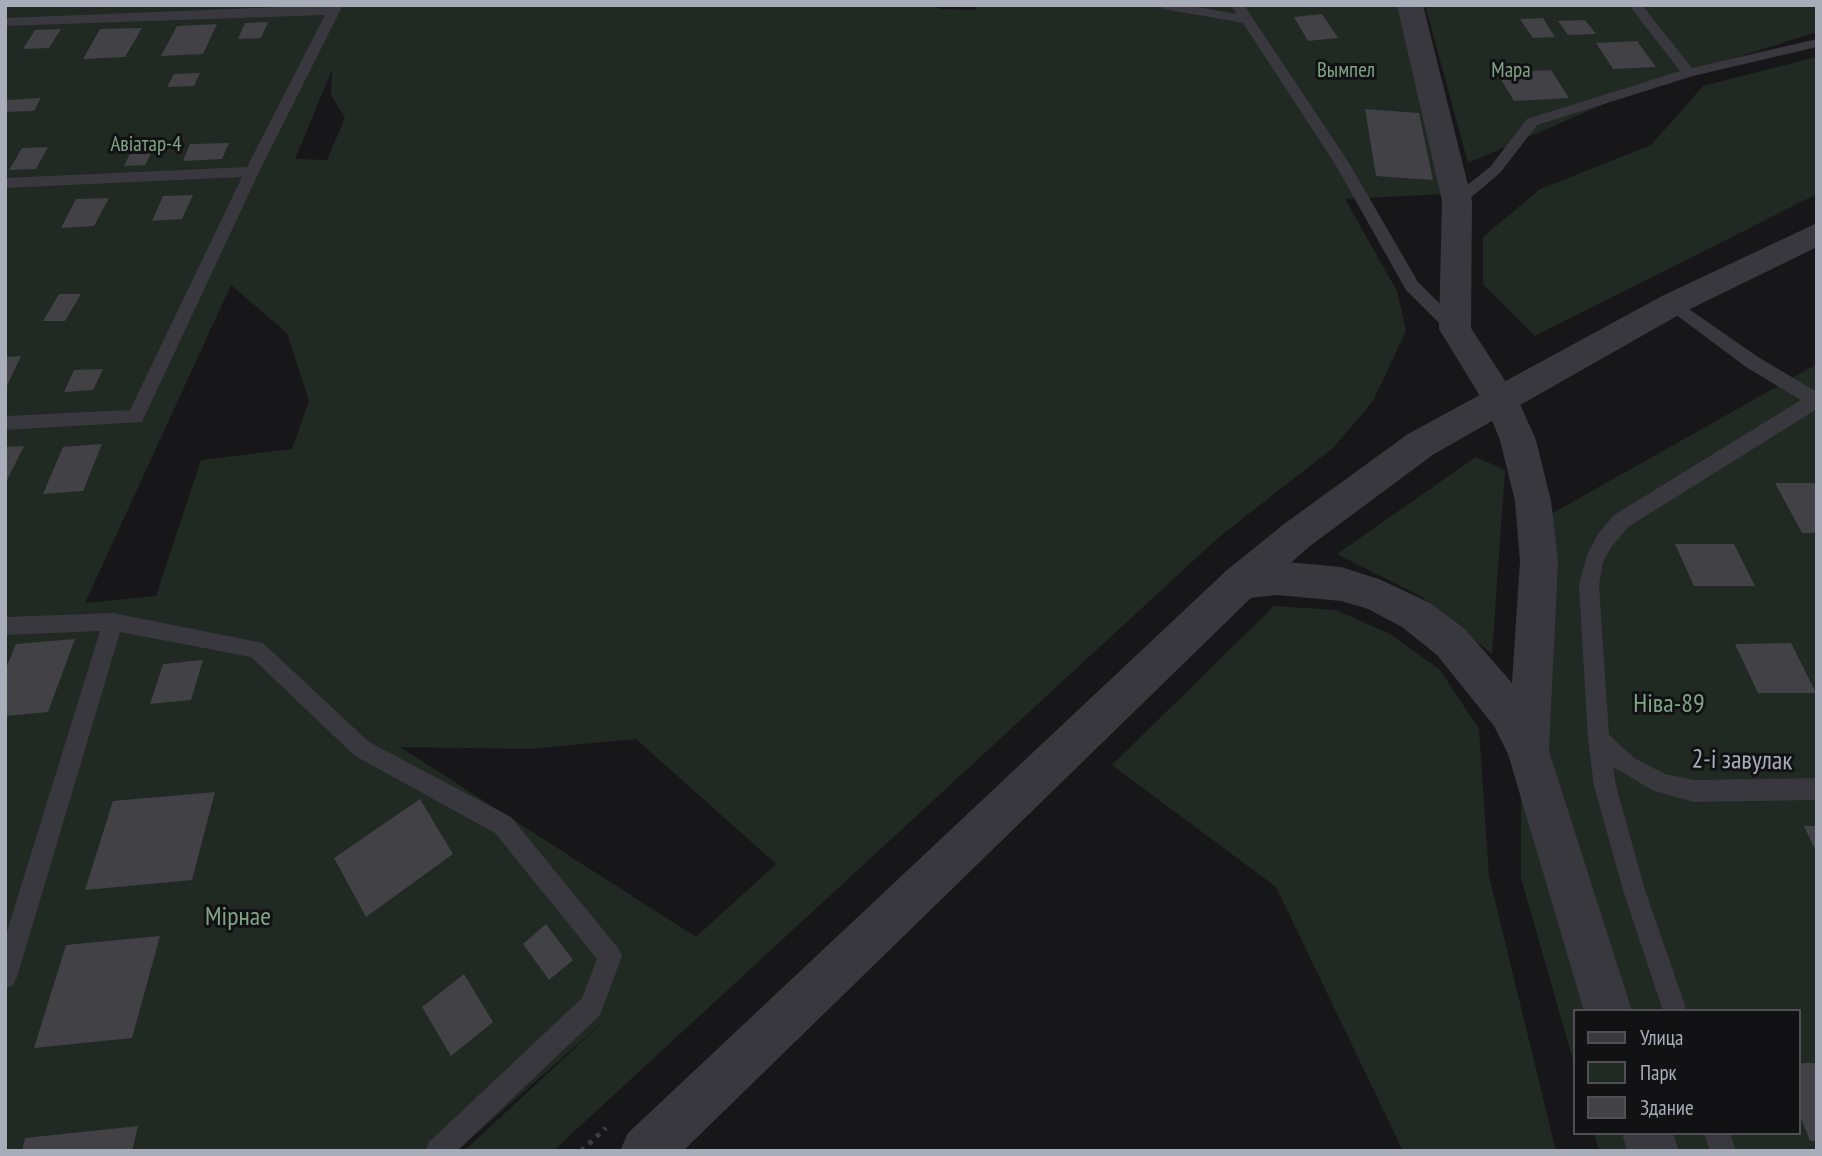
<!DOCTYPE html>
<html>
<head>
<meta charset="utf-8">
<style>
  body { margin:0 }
  #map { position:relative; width:1822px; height:1156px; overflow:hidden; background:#171719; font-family:"PT Sans Narrow",sans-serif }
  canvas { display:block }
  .frame { position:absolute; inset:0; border:7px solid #a9acb9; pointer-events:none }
  .legend { position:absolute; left:1573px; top:1009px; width:228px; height:126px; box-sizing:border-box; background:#121214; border:2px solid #4e5056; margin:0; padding:9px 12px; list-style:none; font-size:21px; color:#a9acb9 }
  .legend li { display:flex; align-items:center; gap:14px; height:35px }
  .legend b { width:35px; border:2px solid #4e5056 }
</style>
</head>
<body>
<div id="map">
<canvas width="1822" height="1156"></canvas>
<div class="frame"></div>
<ul class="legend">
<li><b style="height:9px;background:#38383e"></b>Улица</li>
<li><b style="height:19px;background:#212923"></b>Парк</li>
<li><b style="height:19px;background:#414146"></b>Здание</li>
</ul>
</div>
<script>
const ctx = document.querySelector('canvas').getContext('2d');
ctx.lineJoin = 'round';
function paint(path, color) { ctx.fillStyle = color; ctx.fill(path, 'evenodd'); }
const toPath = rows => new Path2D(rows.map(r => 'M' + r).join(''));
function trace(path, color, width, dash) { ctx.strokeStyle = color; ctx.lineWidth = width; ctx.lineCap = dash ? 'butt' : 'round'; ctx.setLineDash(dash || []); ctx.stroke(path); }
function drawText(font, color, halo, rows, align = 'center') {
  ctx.font = font + ' "PT Sans Narrow",sans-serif'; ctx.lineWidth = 6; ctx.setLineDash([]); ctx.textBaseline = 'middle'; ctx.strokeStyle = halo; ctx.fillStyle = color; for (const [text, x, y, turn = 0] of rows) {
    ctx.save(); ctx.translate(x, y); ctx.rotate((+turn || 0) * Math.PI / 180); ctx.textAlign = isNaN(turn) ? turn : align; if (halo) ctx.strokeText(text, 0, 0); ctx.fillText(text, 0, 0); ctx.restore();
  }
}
paint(toPath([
  [5,5,933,5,940,9,977,10,972,5,1399,5,1444,194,1345,199,1397,291,1406,331,1373,401,1333,448,1219,537,553,1151,464,1151,614,1012,457,1151,5,1151],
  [332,70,331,95,345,118,327,160,295,159],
  [231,285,287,333,309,401,292,449,201,460,156,596,85,603],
  [636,739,776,864,696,937,400,747,529,749],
  [1425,5,1817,5,1817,32,1646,86,1468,163],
  [1817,57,1817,194,1535,336,1483,284,1483,237,1540,189,1651,145,1703,86],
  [1817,364,1817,1151,1599,1151,1594,1133,1799,1133,1799,1011,1575,1011,1575,1067,1521,878,1521,531],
  [1476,457,1505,470,1492,654,1422,597,1337,554],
  [1274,606,1336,610,1390,634,1440,670,1479,729,1489,876,1556,1151,1403,1151,1276,887,1112,765]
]), '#212923');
paint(toPath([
  [1322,14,1338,38,1308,41,1294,17],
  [1543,18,1555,37,1533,38,1520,19],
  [1585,20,1596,34,1568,35,1558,21],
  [268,22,261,38,238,39,245,23],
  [217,24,203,54,161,56,177,26],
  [142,28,125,57,83,59,100,29],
  [61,29,49,48,23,49,35,30],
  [1637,41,1656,67,1613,69,1596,43],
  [1551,70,1569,98,1514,101,1497,73],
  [200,73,194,86,167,87,174,74],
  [41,98,34,111,5,112,6,100],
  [1365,109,1419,113,1433,180,1376,176],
  [229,143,222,159,183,161,190,144],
  [156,144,145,165,124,166,134,145],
  [48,147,36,169,9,170,22,148],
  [193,195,182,219,152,221,163,196],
  [109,198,94,226,61,228,76,199],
  [59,294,81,294,65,321,43,321],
  [21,356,5,390,5,357],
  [103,369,93,390,64,392,74,370],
  [102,444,83,491,43,494,63,447],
  [24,446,5,484,5,447],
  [1775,483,1817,483,1817,533,1802,533],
  [1675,544,1734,544,1755,586,1694,586],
  [75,639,48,712,5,716,5,671,16,644],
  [1791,643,1816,693,1758,693,1735,644],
  [203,660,191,700,150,704,163,664],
  [215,792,192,880,85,890,113,801],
  [420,799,453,854,366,917,334,858],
  [1804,826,1817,826,1817,854],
  [546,924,573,960,549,980,523,944],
  [160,936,132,1038,34,1048,66,945],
  [464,974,493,1022,451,1056,422,1007],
  [1799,1063,1817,1063,1817,1141,1810,1141,1799,1113],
  [138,1126,132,1151,22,1151,25,1138]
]), '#414146');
trace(toPath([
  [581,1151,606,1128]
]), '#3e3f45', 5, [4.5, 6]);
paint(toPath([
  [330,5,343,5,259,172,142,422,5,430,5,416,130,410,242,177,5,188,5,178,247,167,325,15,5,26,5,18,330,5],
  [1158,5,1186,5,1237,14,1231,5,1244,5,1349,163,1418,282,1461,325,1463,329,1461,333,1449,333,1406,290,1335,164,1243,23,1164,9,1158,5],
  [1629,5,1642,5,1692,68,1817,39,1817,47,1693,76,1537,125,1500,173,1462,205,1452,205,1449,201,1452,197,1490,167,1527,119,1680,71,1629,5],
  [1673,298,1758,357,1817,392,1817,409,1628,527,1612,546,1603,562,1599,585,1609,735,1634,758,1665,774,1694,780,1817,778,1817,800,1694,802,1654,791,1613,767,1616,786,1645,890,1687,1011,1663,1011,1623,890,1594,786,1588,739,1579,585,1587,555,1598,534,1614,515,1801,400,1746,367,1667,308,1665,304,1673,298],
  [113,613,263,643,369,742,511,817,618,948,622,956,600,1015,457,1151,425,1151,429,1142,582,998,597,959,495,833,355,756,251,657,120,632,17,977,13,985,5,989,5,938,100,631,5,635,5,617,113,613],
  [1704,1133,1730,1133,1736,1151,1710,1151,1704,1133]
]), '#38383e');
paint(toPath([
  [1397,5,1423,5,1472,201,1471,328,1519,402,1536,440,1551,501,1558,561,1549,751,1632,1011,1584,1011,1508,754,1494,726,1437,655,1402,627,1368,609,1341,601,1277,595,1241,599,1227,594,1222,582,1227,570,1241,565,1277,561,1341,567,1379,579,1430,603,1465,629,1512,683,1520,561,1515,501,1500,440,1486,406,1439,329,1442,201,1397,5],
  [1622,1133,1673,1133,1679,1151,1627,1151,1622,1133]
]), '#38383e');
paint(toPath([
  [1817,223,1817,247,1684,312,1434,454,1310,546,1255,594,683,1151,620,1151,628,1133,1227,570,1284,524,1408,434,1662,296,1817,223]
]), '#38383e');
drawText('21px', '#7fa486', '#121214', [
  ["Вымпел",1346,71],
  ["Мара",1511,71],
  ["Авіатар-4",146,145]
]);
drawText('26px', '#7fa486', '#121214', [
  ["Ніва-89",1669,705],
  ["Мірнае",238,918]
]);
drawText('26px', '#a9acb9', '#121214', [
  ["2-і завулак",1742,761,1]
]);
</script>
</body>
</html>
